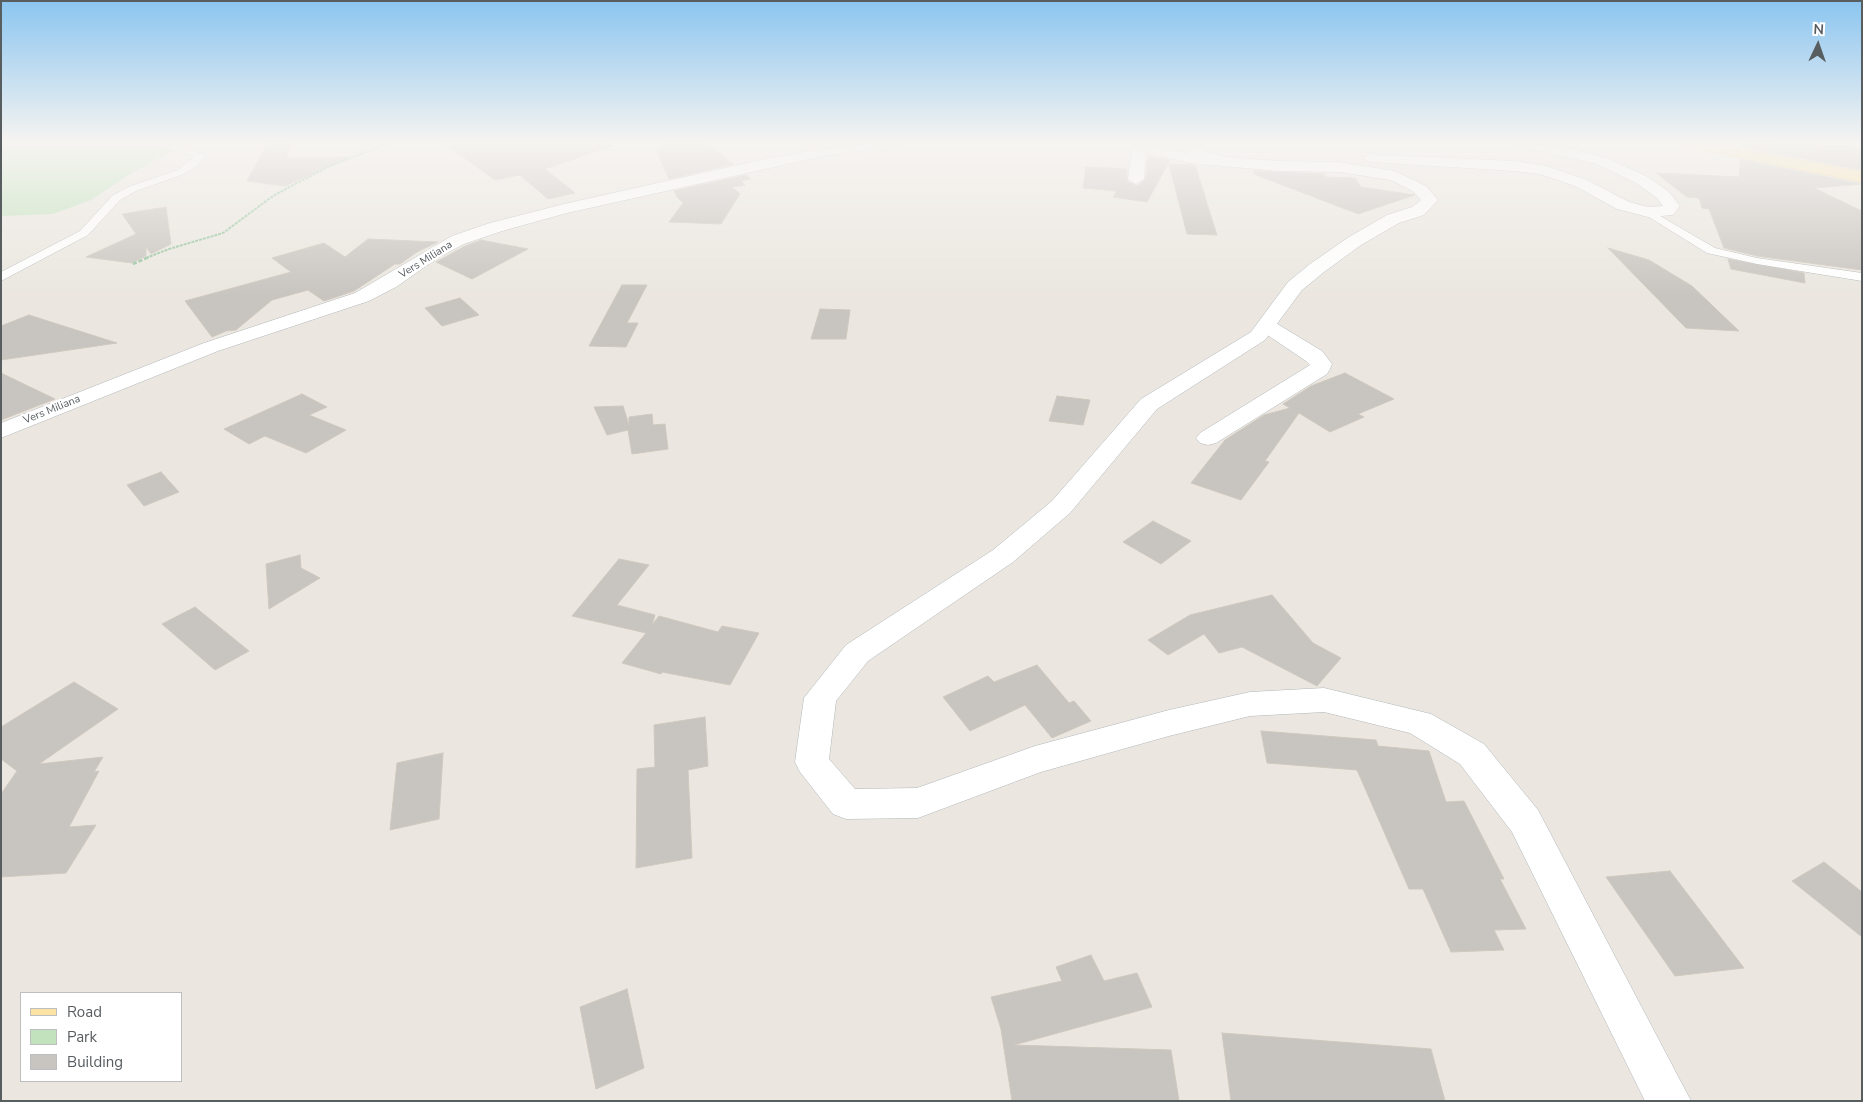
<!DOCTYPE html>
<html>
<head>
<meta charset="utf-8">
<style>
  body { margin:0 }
  #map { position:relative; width:1863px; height:1102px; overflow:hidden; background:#ebe7e0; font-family:"Nunito Sans",sans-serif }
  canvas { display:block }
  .frame { position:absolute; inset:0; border:2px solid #585d60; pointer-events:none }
  .legend { position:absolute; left:20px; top:992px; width:162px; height:90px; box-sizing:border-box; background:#fff; border:1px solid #bcbebf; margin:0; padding:6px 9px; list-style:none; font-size:15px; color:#585d60 }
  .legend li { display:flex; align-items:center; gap:10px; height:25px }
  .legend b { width:25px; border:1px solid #bcbebf }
  .north { position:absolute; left:1793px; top:20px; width:50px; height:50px; -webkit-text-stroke:4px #fff; paint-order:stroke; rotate:3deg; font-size:14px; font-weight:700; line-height:20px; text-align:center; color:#585d60 }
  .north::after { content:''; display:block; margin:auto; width:18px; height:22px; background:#585d60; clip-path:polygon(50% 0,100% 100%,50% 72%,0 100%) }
</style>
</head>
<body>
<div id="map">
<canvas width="1863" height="1102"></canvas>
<div class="frame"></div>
<ul class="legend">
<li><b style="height:6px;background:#fbe3a5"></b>Road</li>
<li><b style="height:14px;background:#c1e2bc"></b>Park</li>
<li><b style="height:14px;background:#c8c4bf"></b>Building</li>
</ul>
<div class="north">N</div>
</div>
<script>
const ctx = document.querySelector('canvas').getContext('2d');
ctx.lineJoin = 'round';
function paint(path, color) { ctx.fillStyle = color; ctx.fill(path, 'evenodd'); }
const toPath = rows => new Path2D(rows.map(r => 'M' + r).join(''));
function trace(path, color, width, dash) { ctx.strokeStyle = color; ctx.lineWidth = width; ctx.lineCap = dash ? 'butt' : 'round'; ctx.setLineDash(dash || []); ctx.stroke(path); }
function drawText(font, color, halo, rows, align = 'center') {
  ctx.font = font + ' "Nunito Sans",sans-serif'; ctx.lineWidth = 4.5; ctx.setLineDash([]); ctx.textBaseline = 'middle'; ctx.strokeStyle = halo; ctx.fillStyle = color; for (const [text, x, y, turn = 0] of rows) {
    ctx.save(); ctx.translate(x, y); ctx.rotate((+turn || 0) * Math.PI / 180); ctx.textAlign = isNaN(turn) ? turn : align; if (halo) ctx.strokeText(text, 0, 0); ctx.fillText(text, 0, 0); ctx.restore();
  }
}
paint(toPath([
  [1,142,147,142,177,148,132,173,91,200,53,214,1,216]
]), '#c1e2bc');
const building = toPath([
  [268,142,293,142,286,158,350,157,285,186,247,181,268,142],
  [442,142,611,142,612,146,545,169,575,193,548,199,520,175,495,180,442,142],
  [664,142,706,142,733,164,669,179,657,152,664,142],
  [1741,142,1862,147,1862,170,1741,147,1741,142],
  [1148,156,1170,160,1147,202,1113,197,1117,191,1083,188,1086,167,1127,169,1127,181,1137,186,1146,179,1148,156],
  [1740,159,1862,184,1814,188,1862,211,1862,270,1757,256,1724,248,1709,209,1702,208,1699,198,1687,197,1656,173,1739,177,1740,159],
  [1169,164,1195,165,1217,235,1187,234,1169,164],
  [1254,171,1324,174,1325,177,1355,178,1361,187,1415,195,1358,214,1254,174,1254,171],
  [746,175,751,179,741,181,745,185,732,187,740,194,721,224,669,222,683,203,677,197,674,191,746,175],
  [166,207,171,244,151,254,146,247,146,256,132,263,86,257,136,234,122,214,166,207],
  [368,239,438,242,417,252,400,264,395,264,354,291,324,301,308,290,272,300,236,330,226,331,212,337,185,301,291,272,272,258,324,243,345,257,368,239],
  [481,240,528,249,472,279,436,262,465,246,481,240],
  [1608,248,1649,260,1692,286,1739,331,1686,328,1608,248],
  [1728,259,1804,273,1805,283,1731,269,1728,259],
  [622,285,647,285,627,323,638,323,626,347,589,346,622,285],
  [460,298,479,315,442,326,425,308,460,298],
  [820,309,850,310,846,339,811,339,820,309],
  [29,315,117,343,1,360,1,326,29,315],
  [1,373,55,399,1,420,1,373],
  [1345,373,1394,399,1358,414,1364,417,1330,432,1299,413,1265,461,1269,462,1241,500,1191,483,1225,440,1264,415,1290,408,1283,404,1311,386,1345,373],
  [302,394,327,407,309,415,346,430,306,453,265,436,249,444,224,429,302,394],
  [1057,396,1090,400,1083,425,1049,421,1057,396],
  [623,406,629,425,629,417,652,414,653,425,665,424,668,449,632,454,628,430,607,435,594,407,623,406],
  [161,472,179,492,144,506,127,485,161,472],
  [1153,521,1191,541,1161,564,1123,542,1153,521],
  [300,555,301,568,320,578,269,609,266,564,300,555],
  [619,559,649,565,617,605,655,615,652,625,659,616,718,632,722,626,759,633,730,685,662,672,661,674,622,663,646,633,572,616,619,559],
  [1272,595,1313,643,1341,658,1317,686,1242,647,1219,653,1204,634,1168,655,1148,640,1190,615,1272,595],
  [195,607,249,651,215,670,162,624,195,607],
  [1037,665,1069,703,1074,701,1091,721,1052,738,1025,705,970,731,943,697,988,676,994,682,1037,665],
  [74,682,118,709,39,764,103,757,94,772,99,771,69,827,96,825,66,873,1,877,1,794,17,771,1,759,1,727,74,682],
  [705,717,708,766,688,770,692,858,636,868,637,769,655,767,654,725,705,717],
  [1261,731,1376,740,1378,746,1429,751,1446,802,1464,801,1504,879,1500,879,1526,929,1494,930,1504,950,1451,952,1423,889,1409,889,1357,770,1267,763,1261,731],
  [443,753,439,819,390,830,397,763,443,753],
  [1824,862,1862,892,1862,937,1792,881,1824,862],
  [1670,871,1744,968,1675,976,1606,877,1670,871],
  [1091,955,1104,981,1137,973,1152,1007,1014,1045,1171,1050,1179,1101,1012,1101,1001,1029,991,997,1062,981,1056,967,1091,955],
  [627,989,644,1068,596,1089,580,1007,627,989],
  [1222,1033,1431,1049,1445,1101,1231,1101,1222,1033]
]);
paint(building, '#c8c4bf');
trace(building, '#cfc8be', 1);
const lane = toPath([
  [159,143,206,155,198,165,184,174,136,191,120,200,88,235,1,281,1,272,80,231,112,196,128,187,178,170,195,156,159,147,159,143],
  [1648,209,1715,248,1757,258,1862,273,1862,281,1757,264,1707,253,1644,214,1643,212,1648,209]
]);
const street = toPath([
  [1139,143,1152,144,1191,155,1223,156,1231,161,1223,166,1190,163,1146,152,1144,179,1136,184,1128,179,1132,147,1139,143],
  [1267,320,1274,322,1322,351,1332,364,1330,369,1327,374,1216,443,1208,445,1200,443,1196,438,1200,433,1310,365,1306,361,1260,330,1257,326,1260,322,1267,320]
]);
const secondary = toPath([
  [865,142,906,142,899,146,824,156,774,167,567,213,502,231,464,244,439,257,396,287,369,301,218,351,1,438,1,423,204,343,355,293,452,236,490,223,564,204,774,157,865,142],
  [1172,142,1189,142,1197,148,1225,157,1278,161,1339,162,1395,171,1426,186,1438,200,1424,215,1399,223,1361,245,1324,272,1302,290,1265,340,1157,409,1070,513,1013,562,868,661,836,701,829,759,855,789,917,788,1035,746,1169,710,1250,692,1324,688,1431,714,1484,744,1538,810,1691,1101,1645,1101,1512,832,1460,764,1410,733,1324,712,1250,716,1169,736,1041,772,918,818,846,819,833,814,800,772,795,762,804,698,846,645,993,550,1052,501,1141,399,1251,332,1288,282,1310,264,1349,237,1387,215,1412,207,1421,200,1414,192,1391,180,1339,172,1278,171,1223,166,1187,154,1172,142],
  [1515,142,1545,142,1607,158,1648,177,1669,192,1680,206,1673,215,1648,217,1617,209,1575,186,1540,174,1514,171,1370,162,1363,158,1370,154,1514,161,1543,165,1587,180,1629,202,1648,207,1663,206,1657,198,1636,183,1597,164,1517,145,1515,142]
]);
const primary = toPath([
  [1675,142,1705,142,1862,172,1862,182,1682,146,1675,142]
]);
trace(lane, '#b2b6ba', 1);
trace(street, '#b2b6ba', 1);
trace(secondary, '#b1b6ba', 1);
trace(primary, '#eab15a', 1);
trace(toPath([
  [146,258,169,249,223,233,273,196,293,185,328,167,391,142]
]), '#97c59f', 2, [3, 1]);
trace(toPath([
  [133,264,149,257]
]), '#97c59f', 2.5, [4, 2]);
paint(lane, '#fff');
paint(street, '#fff');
paint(secondary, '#fff');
paint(primary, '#fbe3a5');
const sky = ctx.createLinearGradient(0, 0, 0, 296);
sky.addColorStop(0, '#8bc5f0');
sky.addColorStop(0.48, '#f6f4f1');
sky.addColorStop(1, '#f6f4f100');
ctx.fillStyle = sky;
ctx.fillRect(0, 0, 1863, 296);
drawText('11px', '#585d60', '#fff', [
  ["Vers Miliana",426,260,-32],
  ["Vers Miliana",52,410,-22]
]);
</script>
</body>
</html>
